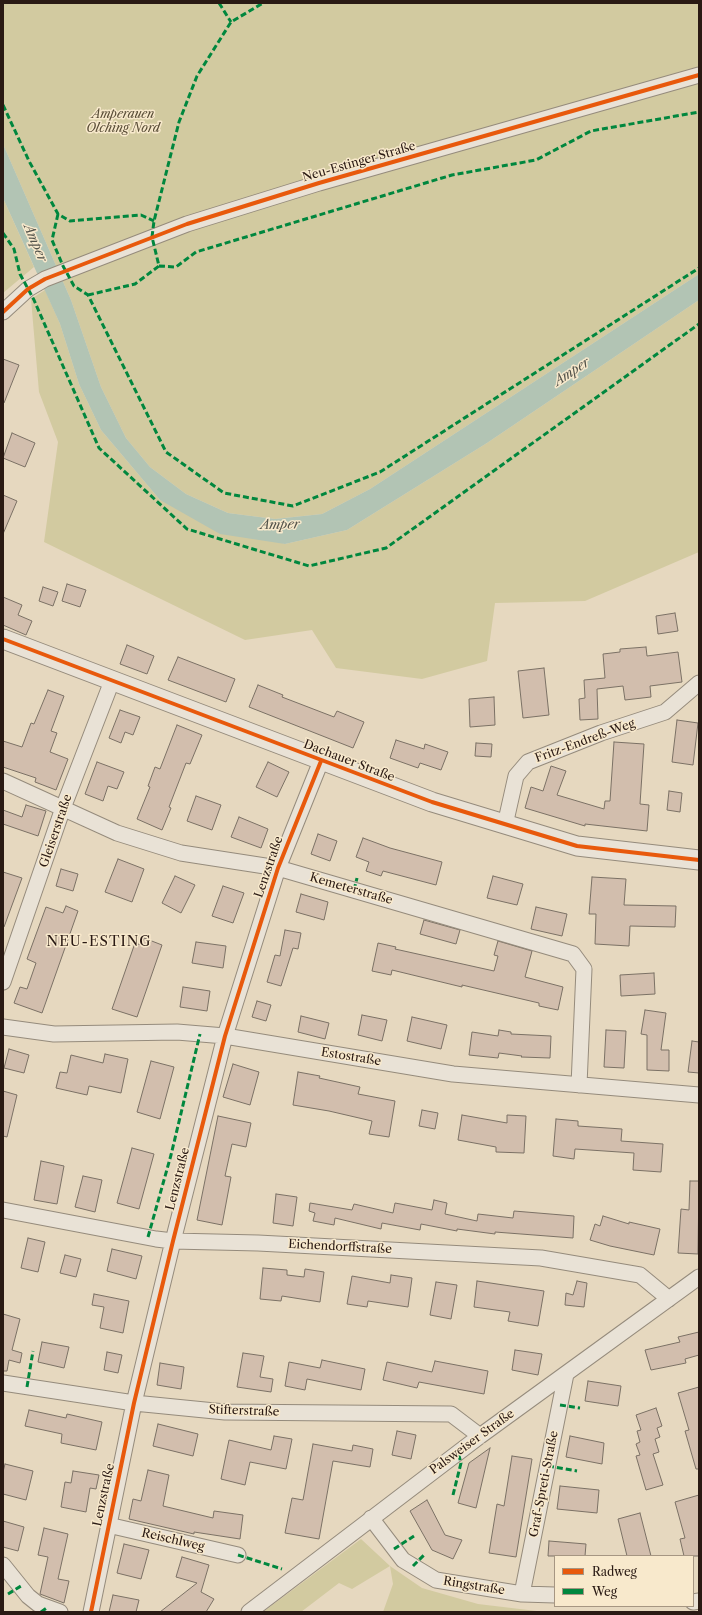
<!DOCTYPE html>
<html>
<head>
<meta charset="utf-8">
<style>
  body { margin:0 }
  #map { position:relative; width:702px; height:1615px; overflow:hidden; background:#e6d8bf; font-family:"Libre Caslon Text",serif }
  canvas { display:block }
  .frame { position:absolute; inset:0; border:4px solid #2a1a14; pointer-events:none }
  .legend { position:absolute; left:554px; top:1555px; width:140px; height:52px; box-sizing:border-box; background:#f8e9cc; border:1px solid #a69682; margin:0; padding:5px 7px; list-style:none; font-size:12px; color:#2a1a14 }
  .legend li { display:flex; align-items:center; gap:8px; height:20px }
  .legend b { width:20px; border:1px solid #a69682 }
</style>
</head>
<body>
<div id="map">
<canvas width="702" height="1615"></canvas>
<div class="frame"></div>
<ul class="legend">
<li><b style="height:5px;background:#e8590c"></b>Radweg</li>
<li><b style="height:5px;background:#00873e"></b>Weg</li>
</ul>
</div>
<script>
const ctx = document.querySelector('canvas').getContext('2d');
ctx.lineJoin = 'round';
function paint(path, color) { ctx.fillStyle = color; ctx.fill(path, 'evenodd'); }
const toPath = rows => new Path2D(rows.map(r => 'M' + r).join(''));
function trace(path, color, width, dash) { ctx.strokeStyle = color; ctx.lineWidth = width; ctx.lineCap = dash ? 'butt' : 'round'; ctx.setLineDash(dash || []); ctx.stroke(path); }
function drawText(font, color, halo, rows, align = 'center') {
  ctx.font = font + ' "Libre Caslon Text",serif'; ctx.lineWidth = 3; ctx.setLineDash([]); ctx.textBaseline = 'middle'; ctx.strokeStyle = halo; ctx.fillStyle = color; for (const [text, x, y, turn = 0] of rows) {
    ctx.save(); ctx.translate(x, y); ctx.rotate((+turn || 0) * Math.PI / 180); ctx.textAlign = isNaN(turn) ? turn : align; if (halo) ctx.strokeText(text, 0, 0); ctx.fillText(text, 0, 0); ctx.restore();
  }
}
paint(toPath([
  [3,3,699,3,699,274,370,489,322,514,275,519,228,513,186,494,150,467,126,438,101,387,71,300,3,144],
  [3,198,34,267,3,293],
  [45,290,60,324,79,384,101,430,160,500,285,544,347,530,487,443,699,300,699,552,585,601,495,603,487,661,422,679,336,668,312,630,245,640,44,542,58,442,39,392,31,299],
  [361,1539,390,1566,422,1588,478,1604,545,1612,383,1612,393,1584,390,1566,352,1589,339,1583,301,1612,263,1612]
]), '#d2caa0');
paint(toPath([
  [3,144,71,300,101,387,126,438,150,467,186,494,228,513,275,519,322,514,370,489,699,274,699,300,487,443,347,530,285,544,220,534,160,500,101,430,79,384,60,324,3,198]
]), '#b2c4b4');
const building = toPath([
  [3,359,19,365,4,403,3,403,3,359],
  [12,433,35,443,25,467,3,458,12,433],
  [3,495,17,501,3,534,3,495],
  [67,584,86,590,80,607,62,601,67,584],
  [43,587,58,592,53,606,39,601,43,587],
  [3,597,22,605,18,615,32,621,26,635,3,625,3,597],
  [675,613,678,631,658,634,656,616,675,613],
  [127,645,154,656,147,674,120,664,127,645],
  [646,647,647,656,678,652,682,682,650,686,651,697,625,700,623,686,597,689,598,719,580,720,579,699,585,698,584,680,605,678,603,654,620,652,620,649,646,647],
  [178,657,235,679,226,702,168,680,178,657],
  [544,668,549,715,523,718,518,671,544,668],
  [258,685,283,695,282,697,334,717,337,711,364,722,353,748,249,707,258,685],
  [48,690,64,696,51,731,57,733,50,752,68,759,56,790,35,782,36,778,3,767,3,741,22,747,31,723,34,724,48,690],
  [494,697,495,725,470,727,469,699,494,697],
  [120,710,140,717,133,735,125,732,121,743,109,738,120,710],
  [677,720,698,723,693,765,672,762,677,720],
  [177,725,202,735,190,764,186,763,169,807,171,808,162,830,137,819,150,787,148,786,155,767,160,769,177,725],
  [396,740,424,749,425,744,448,752,441,770,420,763,418,768,390,758,396,740],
  [614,742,644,744,640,804,649,805,647,831,585,824,585,826,525,808,531,787,543,791,551,766,566,771,557,795,604,809,605,801,610,801,614,742],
  [476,743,492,744,491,757,475,756,476,743],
  [97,762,124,772,117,789,108,786,103,801,85,794,97,762],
  [268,762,289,772,277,797,256,787,268,762],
  [669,791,682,793,680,812,667,810,669,791],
  [196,796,221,805,212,830,187,821,196,796],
  [26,805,46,811,38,836,3,824,3,810,22,817,26,805],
  [239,817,268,829,261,848,231,837,239,817],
  [318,834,337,841,330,861,311,854,318,834],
  [363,838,390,848,442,862,436,885,383,871,381,876,366,871,369,862,356,857,363,838],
  [118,859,144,869,132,902,105,892,118,859],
  [61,869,78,874,73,891,56,886,61,869],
  [3,872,22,878,4,927,3,927,3,872],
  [175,876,195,885,181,913,162,903,175,876],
  [493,876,523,884,517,905,487,898,493,876],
  [592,877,626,879,624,905,676,906,675,927,630,926,629,946,595,944,596,914,589,914,592,877],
  [223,886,244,893,233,923,212,916,223,886],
  [301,894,328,902,324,920,296,912,301,894],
  [66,906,78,911,42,1013,14,1003,20,987,27,989,36,963,27,959,46,907,63,913,66,906],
  [536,907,567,914,562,936,531,929,536,907],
  [424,920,460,930,456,944,420,934,424,920],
  [285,930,301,933,298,949,293,948,281,986,267,982,275,955,280,956,285,930],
  [144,938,162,945,137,1017,112,1009,135,943,141,945,144,938],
  [498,941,532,951,525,977,563,987,558,1010,539,1006,539,1003,462,985,462,987,392,970,391,975,372,971,378,943,396,947,395,949,494,971,498,956,494,955,498,941],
  [196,942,226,946,223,968,192,963,196,942],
  [654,973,655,994,621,996,620,975,654,973],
  [183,987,210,991,207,1011,180,1007,183,987],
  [257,1001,271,1005,266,1021,252,1017,257,1001],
  [645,1010,666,1013,661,1050,669,1050,669,1071,647,1070,647,1035,641,1034,645,1010],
  [362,1015,387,1020,382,1041,358,1035,362,1015],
  [301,1016,329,1023,325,1039,298,1032,301,1016],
  [412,1017,447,1025,441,1049,407,1041,412,1017],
  [499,1030,511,1032,511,1034,551,1036,550,1058,521,1057,522,1056,499,1053,498,1058,469,1055,472,1032,498,1036,499,1030],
  [606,1030,626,1031,624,1068,604,1067,606,1030],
  [692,1041,699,1042,699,1073,688,1072,692,1041],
  [9,1049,29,1055,24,1073,4,1068,9,1049],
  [105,1054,128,1059,121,1093,89,1086,87,1095,56,1088,60,1072,67,1073,71,1055,103,1063,105,1054],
  [151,1061,174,1067,160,1119,137,1112,151,1061],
  [233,1064,259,1072,250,1105,223,1097,233,1064],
  [298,1072,320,1076,319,1078,360,1087,358,1094,395,1101,389,1137,369,1134,372,1121,329,1111,293,1105,298,1072],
  [3,1091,17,1095,7,1137,3,1136,3,1091],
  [422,1110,438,1113,435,1129,419,1126,422,1110],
  [462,1115,507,1123,507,1115,526,1116,524,1153,496,1152,496,1147,458,1140,462,1115],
  [218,1116,251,1123,246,1147,232,1144,225,1176,231,1177,222,1225,197,1220,218,1116],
  [556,1119,578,1121,578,1126,622,1129,621,1141,663,1144,661,1172,633,1170,634,1153,575,1149,574,1159,553,1156,556,1119],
  [132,1148,154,1154,139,1209,117,1203,132,1148],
  [41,1161,64,1166,57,1204,34,1200,41,1161],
  [83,1176,102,1180,95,1212,75,1207,83,1176],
  [690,1181,699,1181,698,1254,678,1253,681,1209,689,1210,690,1181],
  [276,1194,297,1197,293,1226,273,1223,276,1194],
  [434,1200,447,1203,445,1214,477,1221,478,1214,513,1218,514,1211,574,1216,573,1238,495,1232,495,1234,457,1229,457,1231,421,1224,420,1230,382,1223,381,1229,335,1218,334,1225,313,1221,315,1213,309,1211,310,1203,352,1210,354,1204,393,1213,395,1203,432,1210,434,1200],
  [603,1216,629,1224,629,1222,660,1229,654,1255,610,1246,590,1240,595,1224,600,1226,603,1216],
  [28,1238,45,1242,38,1272,21,1268,28,1238],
  [112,1249,142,1256,136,1279,107,1271,112,1249],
  [65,1255,81,1259,76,1277,60,1273,65,1255],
  [263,1268,287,1270,287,1275,304,1277,305,1269,324,1272,320,1302,282,1296,281,1301,260,1299,263,1268],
  [391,1275,412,1278,408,1307,368,1301,367,1307,347,1304,352,1276,390,1283,391,1275],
  [477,1281,544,1291,538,1326,508,1321,510,1312,474,1307,477,1281],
  [577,1281,587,1283,584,1307,565,1305,566,1293,573,1295,577,1281],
  [436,1282,457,1285,451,1319,430,1315,436,1282],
  [94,1294,129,1301,123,1333,100,1328,104,1307,92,1305,94,1294],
  [3,1314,20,1319,12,1350,22,1353,20,1363,9,1360,7,1371,3,1371,3,1314],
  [699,1332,699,1355,685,1359,686,1363,651,1370,645,1350,680,1342,678,1337,699,1332],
  [42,1342,69,1347,64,1368,38,1362,42,1342],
  [515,1350,542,1354,538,1375,512,1370,515,1350],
  [107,1352,122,1355,118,1373,104,1370,107,1352],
  [243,1353,264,1356,260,1377,273,1379,271,1392,237,1387,243,1353],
  [322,1360,365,1369,361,1390,307,1379,305,1390,285,1386,289,1362,320,1368,322,1360],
  [435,1361,488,1371,484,1394,419,1382,417,1388,383,1380,387,1362,432,1372,435,1361],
  [160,1363,184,1367,181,1389,157,1385,160,1363],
  [588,1381,621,1386,618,1406,585,1401,588,1381],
  [699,1387,699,1469,696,1469,685,1431,689,1430,678,1393,699,1387],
  [656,1408,662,1426,657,1428,660,1437,655,1439,659,1452,653,1454,663,1485,646,1490,636,1456,640,1455,636,1444,640,1442,637,1431,641,1430,636,1415,656,1408],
  [29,1410,66,1418,67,1414,102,1422,96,1450,61,1443,62,1434,25,1426,29,1410],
  [158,1424,198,1434,193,1456,153,1446,158,1424],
  [397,1431,416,1435,411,1459,392,1455,397,1431],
  [274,1436,292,1439,286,1469,250,1462,245,1485,221,1479,229,1440,271,1450,274,1436],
  [570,1436,604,1443,602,1464,566,1457,570,1436],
  [313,1444,352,1451,353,1445,373,1449,370,1467,333,1461,319,1539,285,1533,292,1498,303,1500,313,1444],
  [490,1448,476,1508,458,1503,469,1463,490,1448],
  [512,1456,532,1459,516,1557,489,1553,497,1504,504,1506,512,1456],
  [5,1464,33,1471,26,1500,3,1494,3,1472,5,1464],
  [148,1470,169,1475,163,1506,213,1518,214,1511,243,1515,240,1539,194,1532,194,1534,129,1519,133,1499,141,1501,148,1470],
  [73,1471,99,1475,96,1489,90,1488,86,1512,61,1507,65,1482,71,1483,73,1471],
  [560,1486,599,1490,597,1513,557,1509,560,1486],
  [699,1495,699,1556,684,1556,680,1539,685,1538,675,1502,699,1495],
  [427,1500,445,1535,462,1540,453,1559,432,1550,410,1511,427,1500],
  [640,1513,651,1556,627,1556,618,1519,640,1513],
  [3,1521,24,1527,18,1551,3,1547,3,1521],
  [44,1528,68,1534,58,1579,69,1581,64,1603,40,1594,48,1557,38,1555,44,1528],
  [549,1541,586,1544,585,1556,548,1556,549,1541],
  [124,1544,149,1550,141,1579,117,1573,124,1544],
  [182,1557,209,1565,201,1592,214,1599,206,1612,160,1612,197,1583,176,1577,182,1557],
  [113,1595,139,1600,136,1612,109,1612,113,1595]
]);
paint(building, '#d2bead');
trace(building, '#7b7165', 1);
const minor = toPath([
  [3,312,28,289,45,279,187,224,319,183,699,75],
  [3,781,117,833,181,853,278,868,573,954,584,969,579,1085],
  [505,825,516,776,528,762,601,733,665,712,699,683],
  [3,982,63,808,112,681],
  [3,1027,54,1034,177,1032,225,1036,453,1074,699,1095],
  [3,1210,156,1239,173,1241,258,1243,541,1258,640,1275,669,1299],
  [3,1383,134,1403,225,1412,451,1414,480,1436],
  [371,1518,403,1560,436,1580,522,1594,555,1595],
  [108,1525,238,1555],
  [3,1565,28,1596,38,1604,60,1612],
  [522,1594,566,1374],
  [693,1602,699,1601],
  [91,1612,134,1403,173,1241,225,1036,278,868,321,761],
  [249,1612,480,1436,699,1277]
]);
const tertiary = toPath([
  [3,639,432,802,577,846,699,860]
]);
trace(minor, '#958b7c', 17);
trace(tertiary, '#958b7c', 21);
trace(minor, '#e9e2d6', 15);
trace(tertiary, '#e9e2d6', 19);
trace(toPath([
  [219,3,231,22],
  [3,105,29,161,58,214,70,221,141,215,154,221],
  [58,214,52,240,63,266,74,286,88,295,166,452,224,493,293,506,380,472,699,268],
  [3,233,14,249,20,274,34,300,99,448,187,529,309,566,386,548,699,324],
  [159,266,176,267,196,252,452,175,536,160,591,131,699,112],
  [88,295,135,284,159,266,152,237,154,221,179,122,197,76,231,22,263,3],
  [354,890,357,878],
  [148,1237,171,1155,200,1034],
  [27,1387,33,1351],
  [560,1405,580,1408],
  [548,1466,577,1471],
  [453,1495,461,1463,458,1452],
  [394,1549,414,1536],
  [238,1555,282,1569],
  [413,1566,425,1554],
  [8,1594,21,1586],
  [41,1612,48,1607]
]), '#00873e', 3, [6, 3]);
trace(toPath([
  [3,312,28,289,45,279,187,224,319,183,699,75],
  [3,639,432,802,577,846,699,860],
  [91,1612,134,1403,173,1241,225,1036,278,868,321,761]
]), '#e8590c', 4);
drawText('italic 12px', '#584c36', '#f8e9cc', [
  ["Amperauen",123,115],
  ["Olching Nord",123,129]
]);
drawText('12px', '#2a1a14', '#f8e9cc', [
  ["Neu-Estinger Straße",359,162,-16],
  ["Fritz-Endreß-Weg",585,741,-20],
  ["Dachauer Straße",349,761,21],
  ["Gleiserstraße",56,831,-71],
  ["Lenzstraße",269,867,-71],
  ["Kemeterstraße",351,889,16],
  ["Estostraße",351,1057,9],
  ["Lenzstraße",178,1179,-76],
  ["Eichendorffstraße",340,1247,3],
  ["Stifterstraße",244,1411,2],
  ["Palsweiser Straße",472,1442,-36],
  ["Graf-Spreti-Straße",544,1484,-79],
  ["Lenzstraße",104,1495,-78],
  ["Reischlweg",173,1540,13],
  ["Ringstraße",474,1586,9]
]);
drawText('italic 13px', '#52524a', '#f8e9cc', [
  ["Amper",35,243,67],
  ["Amper",572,372,-33],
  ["Amper",280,525,-1]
]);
ctx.letterSpacing = '1px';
drawText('14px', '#2a1a14', '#f8e9cc', [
  ["NEU-ESTING",99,942]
]);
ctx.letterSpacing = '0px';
</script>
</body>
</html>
